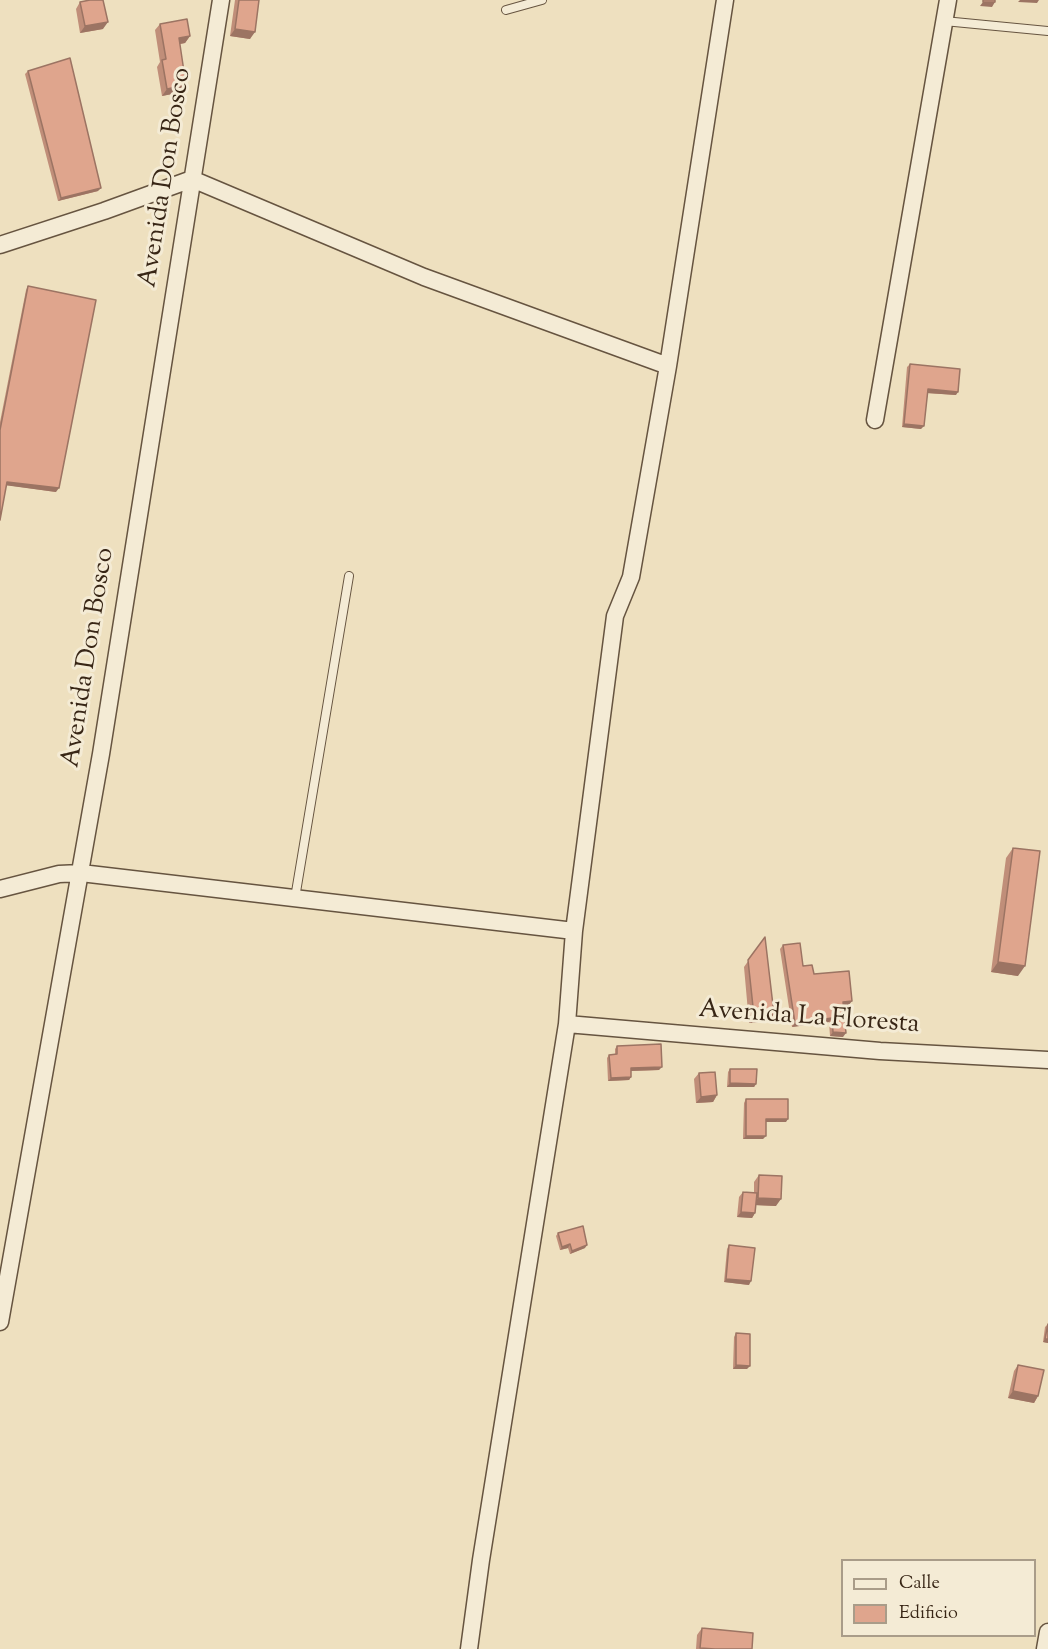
<!DOCTYPE html>
<html>
<head>
<meta charset="utf-8">
<style>
  body { margin:0 }
  #map { position:relative; width:1048px; height:1649px; overflow:hidden; background:#eee0bf; font-family:"Sorts Mill Goudy",serif }
  canvas { display:block }
  .legend { position:absolute; left:841px; top:1559px; width:195px; height:78px; box-sizing:border-box; background:#f4ebd5; border:2px solid #a99c89; margin:0; padding:8px 10px; list-style:none; font-size:18px; color:#382616 }
  .legend li { display:flex; align-items:center; gap:12px; height:30px }
  .legend b { width:30px; border:2px solid #a99c89 }
</style>
</head>
<body>
<div id="map">
<canvas width="1048" height="1649"></canvas>
<ul class="legend">
<li><b style="height:8px;background:#f4ebd5"></b>Calle</li>
<li><b style="height:16px;background:#dfa58d"></b>Edificio</li>
</ul>
</div>
<script>
const ctx = document.querySelector('canvas').getContext('2d');
ctx.lineJoin = 'round';
const toPath = rows => new Path2D(rows.map(r => 'M' + r).join(''));
function trace(path, color, width, dash) { ctx.strokeStyle = color; ctx.lineWidth = width; ctx.lineCap = dash ? 'butt' : 'round'; ctx.setLineDash(dash || []); ctx.stroke(path); }
function paint(path, color) { ctx.fillStyle = color; ctx.fill(path, 'evenodd'); }
function drawText(font, color, halo, rows, align = 'center') {
  ctx.font = font + ' "Sorts Mill Goudy",serif'; ctx.lineWidth = 6; ctx.setLineDash([]); ctx.textBaseline = 'middle'; ctx.strokeStyle = halo; ctx.fillStyle = color; for (const [text, x, y, turn = 0] of rows) {
    ctx.save(); ctx.translate(x, y); ctx.rotate((+turn || 0) * Math.PI / 180); ctx.textAlign = isNaN(turn) ? turn : align; if (halo) ctx.strokeText(text, 0, 0); ctx.fillText(text, 0, 0); ctx.restore();
  }
}
const service = toPath([
  [506,10,542,0],
  [944,21,1048,31],
  [295,898,349,576]
]);
const minor = toPath([
  [0,245,104,211,192,179,424,277,668,366],
  [875,420,948,0],
  [0,889,59,874,81,873,574,931],
  [567,1024,880,1051,1048,1060],
  [0,1322,101,754,221,0],
  [469,1649,481,1560,567,1024,574,931,615,616,631,577,668,366,725,0],
  [1045,1649,1048,1632]
]);
trace(service, '#665440', 10);
trace(minor, '#665440', 19);
trace(service, '#f4ebd5', 8);
trace(minor, '#f4ebd5', 16);
paint(toPath([
  [235,0,259,0,250,39,230,36],
  [80,2,103,29,80,33,76,9],
  [160,24,190,36,185,43,180,44,182,92,162,96,157,67,160,62,155,30],
  [28,71,98,191,58,201,25,74],
  [28,286,56,492,6,485,0,520,0,422,26,290],
  [910,364,956,395,928,393,921,429,902,427,907,367],
  [1013,848,1018,976,991,972,1006,858],
  [765,937,774,1014,769,1021,749,1023,744,967],
  [783,945,803,966,849,1005,844,1005,843,1037,830,1036,829,1022,792,1027,780,949],
  [617,1046,659,1070,631,1071,631,1077,629,1080,608,1081,607,1058,609,1055,615,1054,615,1049],
  [730,1069,756,1084,754,1087,727,1087,728,1072],
  [699,1073,717,1095,713,1102,696,1103,694,1079],
  [746,1099,786,1122,766,1122,763,1139,743,1139,744,1103],
  [759,1175,776,1206,756,1205,755,1213,752,1218,737,1217,739,1197,743,1192,754,1193,754,1182],
  [558,1233,585,1248,570,1254,568,1248,560,1250,556,1236],
  [729,1245,749,1285,724,1282,727,1249],
  [1048,1324,1048,1343,1043,1342,1045,1327],
  [736,1333,747,1369,733,1369,734,1337],
  [1018,1365,1038,1396,1034,1403,1008,1398,1014,1371],
  [702,1628,752,1649,696,1649,697,1635]
]), '#c08e79');
paint(toPath([
  [1020,0,1039,0,1037,3,1018,2],
  [983,2,995,2,992,7,980,6],
  [108,22,103,29,80,33,85,26],
  [235,29,255,32,250,39,230,36],
  [190,36,185,43,174,45,179,38],
  [186,85,182,92,162,96,167,89],
  [101,188,98,191,58,201,61,198],
  [928,389,958,392,956,395,926,393],
  [904,424,924,426,921,429,902,427],
  [7,482,59,488,56,492,4,485],
  [998,962,1025,966,1018,976,991,972],
  [852,1001,849,1005,841,1006,843,1002],
  [774,1014,769,1021,749,1023,754,1016],
  [832,1018,829,1022,792,1027,795,1023],
  [833,1032,846,1033,843,1037,830,1036],
  [662,1067,659,1070,629,1071,631,1068],
  [631,1077,629,1080,608,1081,611,1078],
  [730,1083,756,1084,754,1087,727,1087],
  [717,1095,713,1102,696,1103,701,1097],
  [766,1119,788,1119,786,1122,764,1122],
  [746,1136,766,1136,763,1139,743,1139],
  [758,1198,781,1199,776,1206,753,1205],
  [741,1212,755,1213,752,1218,737,1217],
  [570,1244,568,1248,560,1250,562,1247],
  [587,1245,585,1248,570,1254,572,1251],
  [726,1279,751,1281,749,1285,724,1282],
  [1045,1339,1048,1339,1048,1343,1043,1342],
  [736,1365,750,1366,747,1369,733,1369],
  [1013,1391,1038,1396,1034,1403,1008,1398]
]), '#9c7463');
const building = toPath([
  [90,0,103,0,108,22,85,26,80,2,90,0],
  [239,0,259,0,255,32,235,29,239,0],
  [983,0,995,0,995,2,983,2,983,0],
  [187,19,190,36,179,38,186,85,167,89,162,60,166,59,160,24,187,19],
  [70,58,101,188,61,198,28,71,70,58],
  [28,286,96,300,59,488,7,482,0,520,0,430,28,286],
  [910,364,960,369,958,392,928,389,924,426,904,424,910,364],
  [1013,848,1040,851,1025,966,998,962,1013,848],
  [765,937,774,1014,754,1016,748,960,765,937],
  [800,943,803,966,812,965,814,974,849,971,852,1001,843,1002,846,1033,833,1032,832,1018,795,1023,783,945,800,943],
  [661,1044,662,1067,631,1068,631,1077,611,1078,609,1055,617,1054,617,1046,661,1044],
  [730,1069,757,1069,756,1084,730,1083,730,1069],
  [715,1072,717,1095,701,1097,699,1073,715,1072],
  [746,1099,788,1099,788,1119,766,1119,766,1136,746,1136,746,1099],
  [759,1175,782,1176,781,1199,758,1198,759,1175],
  [743,1192,757,1193,755,1213,741,1212,743,1192],
  [583,1226,587,1245,572,1251,570,1244,562,1247,558,1233,583,1226],
  [729,1245,755,1248,751,1281,726,1279,729,1245],
  [1048,1324,1048,1339,1045,1339,1048,1324],
  [736,1333,750,1334,750,1366,736,1365,736,1333],
  [1018,1365,1044,1370,1038,1396,1013,1391,1018,1365],
  [702,1628,753,1633,752,1649,715,1649,700,1648,702,1628]
]);
paint(building, '#dfa58d');
trace(building, '#9c7463', 1.5);
drawText('26px', '#382616', '#f4ebd5', [
  ["Avenida Don Bosco",167,178,-81],
  ["Avenida Don Bosco",90,658,-81],
  ["Avenida La Floresta",809,1019,4]
]);
</script>
</body>
</html>
